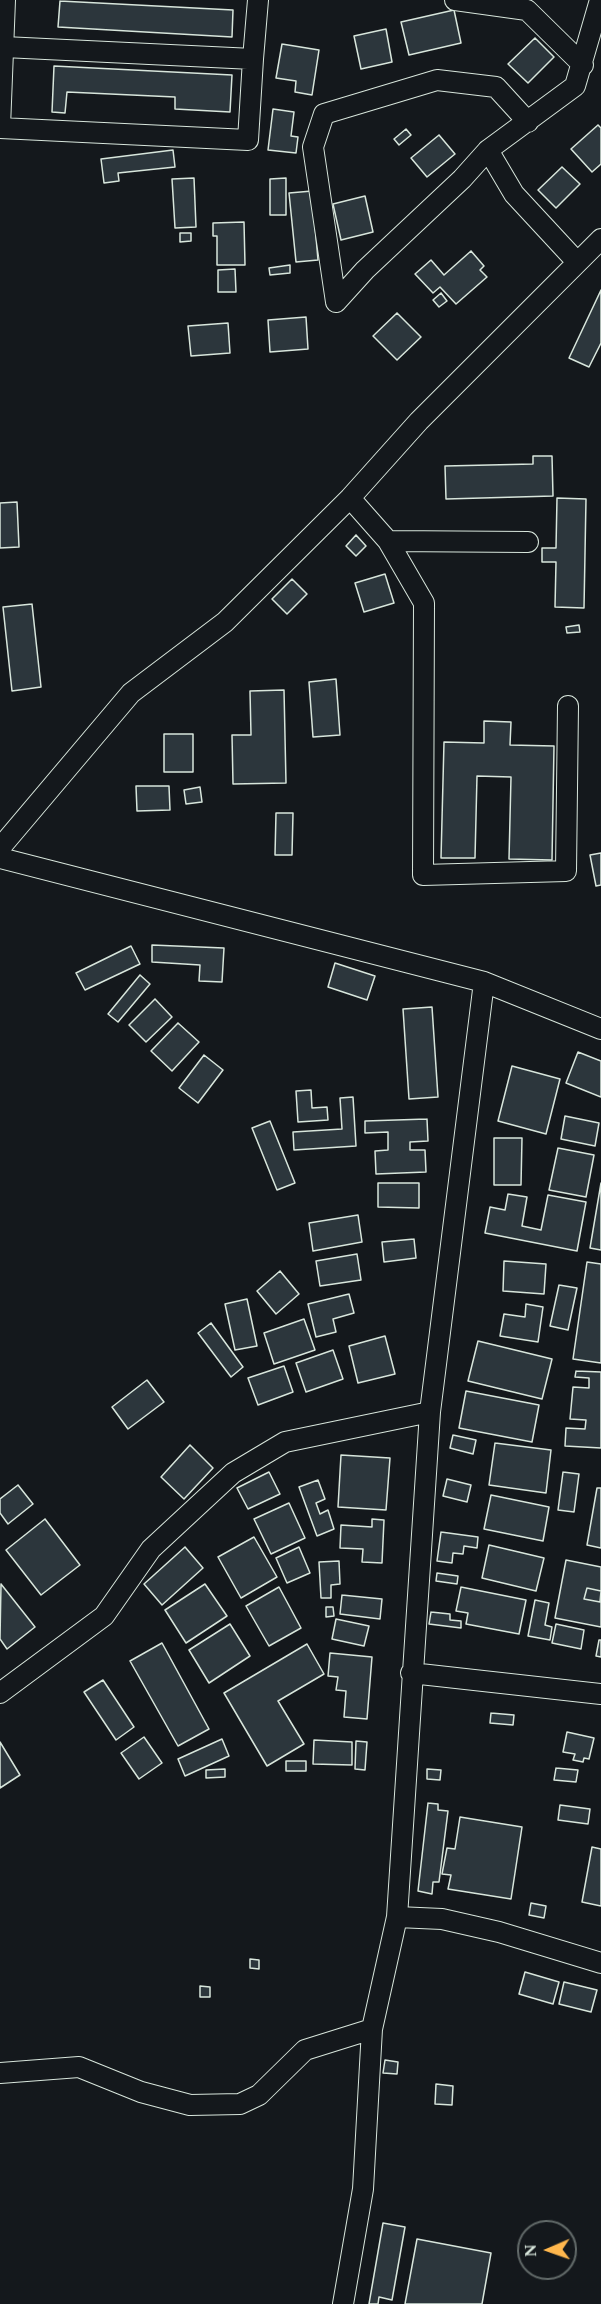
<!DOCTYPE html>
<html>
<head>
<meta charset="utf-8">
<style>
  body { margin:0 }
  #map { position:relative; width:601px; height:2304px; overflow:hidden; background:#14181c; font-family:Spectral,serif }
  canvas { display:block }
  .north { position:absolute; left:517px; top:2220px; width:60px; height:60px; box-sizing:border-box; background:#14181c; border:2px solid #626a69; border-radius:50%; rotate:268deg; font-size:16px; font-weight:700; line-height:24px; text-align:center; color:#d8e6dc }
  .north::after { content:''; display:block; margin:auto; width:21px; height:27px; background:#ffb74d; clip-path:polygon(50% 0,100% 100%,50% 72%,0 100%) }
</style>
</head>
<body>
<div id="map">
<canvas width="601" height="2304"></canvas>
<div class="north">N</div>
</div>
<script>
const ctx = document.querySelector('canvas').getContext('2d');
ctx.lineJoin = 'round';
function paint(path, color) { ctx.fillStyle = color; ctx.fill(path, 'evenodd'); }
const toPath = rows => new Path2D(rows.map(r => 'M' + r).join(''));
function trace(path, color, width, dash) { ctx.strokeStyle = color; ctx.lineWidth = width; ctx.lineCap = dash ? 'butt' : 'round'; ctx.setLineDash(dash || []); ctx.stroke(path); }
const building = toPath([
  [60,1,233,10,232,37,58,27,60,1],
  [454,10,461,43,409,55,401,22,454,10],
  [386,29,392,62,361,69,354,36,386,29],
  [535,38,554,57,528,83,508,64,535,38],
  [282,44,319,50,312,95,295,92,296,81,276,78,282,44],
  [54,66,232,75,230,112,175,109,175,97,67,92,65,113,52,112,54,66],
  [273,109,294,112,291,136,298,137,296,153,268,150,273,109],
  [598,125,601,128,601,164,592,172,571,149,598,125],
  [406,129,411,135,399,145,394,139,406,129],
  [439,135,455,154,427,177,411,158,439,135],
  [173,150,175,167,118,173,119,181,104,183,101,159,173,150],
  [562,167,580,184,556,208,538,190,562,167],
  [194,178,196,227,175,228,172,179,194,178],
  [286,178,286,215,270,215,270,179,286,178],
  [312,191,318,260,296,262,289,193,312,191],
  [365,196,373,232,341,240,333,204,365,196],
  [244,222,245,265,217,265,217,236,213,236,213,223,244,222],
  [180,233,191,233,191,241,180,242,180,233],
  [471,251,484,266,480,270,487,277,456,304,440,287,433,293,415,274,431,260,444,275,471,251],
  [290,265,290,273,270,275,269,268,290,265],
  [235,269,236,292,218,292,218,270,235,269],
  [601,290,601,343,589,367,569,358,601,290],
  [441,293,447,301,439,307,433,300,441,293],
  [397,313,421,337,397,360,373,336,397,313],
  [306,317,308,349,270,352,268,320,306,317],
  [228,323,230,353,191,356,188,326,228,323],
  [533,456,552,456,553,496,446,499,445,466,533,464,533,456],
  [557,498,586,499,584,608,555,607,556,562,542,562,542,548,556,548,557,498],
  [17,502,19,547,0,548,0,503,17,502],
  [356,535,366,546,356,556,346,546,356,535],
  [385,574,394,603,364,612,355,583,385,574],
  [292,579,307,594,287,614,272,599,292,579],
  [32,604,41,687,12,691,3,607,32,604],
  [579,625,580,632,567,633,566,627,579,625],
  [336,679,340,735,313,737,309,682,336,679],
  [284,690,286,783,233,784,232,735,251,735,250,691,284,690],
  [484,721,511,722,510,745,554,746,552,860,509,859,511,777,477,776,475,858,441,858,444,742,484,743,484,721],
  [164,734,193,734,193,772,164,772,164,734],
  [136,786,169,786,170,810,137,811,136,786],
  [200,787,202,802,186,804,184,790,200,787],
  [276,813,293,813,292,855,275,855,276,813],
  [601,853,601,885,596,886,590,855,601,853],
  [152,945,224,948,222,982,199,981,200,965,152,962,152,945],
  [131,946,140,964,85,990,76,973,131,946],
  [335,963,375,976,367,1000,328,987,335,963],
  [140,975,150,984,118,1022,108,1014,140,975],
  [155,999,172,1017,146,1042,129,1025,155,999],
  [432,1007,438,1097,409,1099,403,1009,432,1007],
  [178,1023,199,1042,172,1071,151,1051,178,1023],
  [578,1052,601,1061,601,1097,566,1083,578,1052],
  [204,1055,223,1070,198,1103,179,1088,204,1055],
  [512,1066,560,1079,546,1134,498,1121,512,1066],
  [311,1090,312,1108,327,1107,328,1120,298,1122,296,1091,311,1090],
  [353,1097,356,1146,294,1150,293,1132,342,1129,340,1098,353,1097],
  [565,1116,599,1123,595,1146,561,1139,565,1116],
  [427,1119,428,1141,410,1142,410,1150,425,1150,426,1172,376,1174,375,1151,388,1150,388,1132,365,1133,365,1121,427,1119],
  [270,1121,295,1183,277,1190,252,1128,270,1121],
  [494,1138,522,1138,521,1185,494,1185,494,1138],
  [558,1148,594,1155,586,1197,549,1190,558,1148],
  [378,1183,419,1183,419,1208,378,1207,378,1183],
  [601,1183,601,1250,590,1248,601,1183],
  [508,1194,527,1197,522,1226,541,1230,548,1195,586,1202,577,1251,485,1233,490,1207,505,1210,508,1194],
  [358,1215,362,1242,313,1251,309,1223,358,1215],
  [414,1239,416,1258,384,1262,382,1242,414,1239],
  [357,1254,361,1280,320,1286,316,1261,357,1254],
  [504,1261,546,1264,544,1294,503,1291,504,1261],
  [587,1262,601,1264,601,1363,573,1359,587,1262],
  [280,1271,299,1294,276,1314,257,1291,280,1271],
  [559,1285,577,1288,568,1330,550,1326,559,1285],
  [349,1294,354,1313,333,1319,336,1332,316,1337,308,1304,349,1294],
  [247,1299,257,1346,235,1350,225,1304,247,1299],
  [526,1304,543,1307,538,1342,500,1336,504,1314,525,1317,526,1304],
  [304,1319,315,1350,274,1364,264,1333,304,1319],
  [211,1323,243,1367,231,1377,198,1333,211,1323],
  [385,1336,395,1374,358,1383,349,1346,385,1336],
  [478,1341,552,1359,542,1399,468,1381,478,1341],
  [333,1350,343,1379,306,1392,296,1363,333,1350],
  [284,1366,293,1392,258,1405,248,1378,284,1366],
  [576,1371,601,1372,601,1448,565,1446,566,1428,585,1429,586,1420,570,1419,573,1387,589,1388,589,1378,575,1377,576,1371],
  [147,1380,164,1402,128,1429,112,1407,147,1380],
  [466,1391,539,1405,532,1442,459,1428,466,1391],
  [453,1435,476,1440,473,1454,450,1448,453,1435],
  [495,1443,551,1450,546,1493,489,1485,495,1443],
  [190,1445,213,1468,184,1499,161,1477,190,1445],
  [341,1455,390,1458,386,1510,338,1507,341,1455],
  [269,1472,280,1494,248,1509,237,1488,269,1472],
  [563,1472,579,1474,574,1512,558,1510,563,1472],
  [447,1479,471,1485,467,1502,443,1496,447,1479],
  [318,1480,325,1499,316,1503,320,1514,328,1510,334,1529,317,1536,299,1487,318,1480],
  [18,1485,33,1504,8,1524,0,1513,0,1499,18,1485],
  [597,1488,601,1488,601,1548,587,1545,597,1488],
  [491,1495,549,1507,543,1541,484,1529,491,1495],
  [289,1503,305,1538,271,1554,254,1519,289,1503],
  [45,1519,80,1565,41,1595,6,1550,45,1519],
  [372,1519,384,1520,382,1563,362,1562,363,1549,340,1548,341,1525,372,1527,372,1519],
  [441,1532,478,1537,477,1548,464,1546,463,1554,453,1553,452,1563,437,1561,441,1532],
  [254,1537,277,1577,241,1598,218,1557,254,1537],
  [489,1545,544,1558,536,1591,482,1578,489,1545],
  [185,1547,203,1568,162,1605,144,1584,185,1547],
  [299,1547,310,1573,287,1583,276,1558,299,1547],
  [566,1560,601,1567,601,1591,587,1588,584,1599,600,1602,601,1598,601,1627,555,1618,566,1560],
  [339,1561,340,1584,331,1585,331,1598,321,1598,319,1562,339,1561],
  [437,1573,458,1576,457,1584,436,1581,437,1573],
  [1,1584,35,1627,7,1649,0,1639,1,1584],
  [205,1584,227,1616,186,1643,165,1610,205,1584],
  [279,1587,301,1628,269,1646,246,1606,279,1587],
  [461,1587,526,1600,519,1634,466,1624,468,1613,456,1611,461,1587],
  [587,1588,601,1591,600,1602,584,1599,587,1588],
  [342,1595,382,1599,380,1619,340,1614,342,1595],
  [535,1600,549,1603,545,1625,552,1627,550,1640,528,1636,535,1600],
  [326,1607,333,1607,334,1616,326,1617,326,1607],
  [431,1612,450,1614,450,1620,461,1621,461,1628,429,1624,431,1612],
  [336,1619,369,1626,364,1646,332,1639,336,1619],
  [230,1624,250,1656,209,1683,189,1650,230,1624],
  [556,1624,584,1630,581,1649,552,1643,556,1624],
  [599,1640,601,1640,601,1657,596,1656,599,1640],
  [162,1643,209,1729,178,1746,130,1661,162,1643],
  [307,1644,324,1674,278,1701,304,1744,267,1766,224,1693,307,1644],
  [330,1653,372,1657,367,1719,344,1717,346,1691,336,1690,338,1677,328,1676,330,1653],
  [103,1680,134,1727,116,1740,84,1692,103,1680],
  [491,1713,514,1715,513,1725,490,1723,491,1713],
  [567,1732,594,1738,589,1759,584,1758,583,1762,573,1760,575,1754,563,1752,567,1732],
  [144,1737,162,1763,139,1779,121,1753,144,1737],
  [222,1739,229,1756,185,1776,178,1759,222,1739],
  [314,1740,352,1742,352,1765,313,1764,314,1740],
  [356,1741,367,1742,365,1770,355,1769,356,1741],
  [0,1742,20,1775,0,1788,0,1742],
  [286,1761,306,1761,306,1771,286,1771,286,1761],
  [556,1768,578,1770,576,1782,554,1780,556,1768],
  [225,1769,225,1777,206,1778,206,1770,225,1769],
  [427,1769,441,1770,440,1780,427,1779,427,1769],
  [428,1803,438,1804,438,1810,448,1811,439,1882,433,1882,432,1894,418,1891,428,1803],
  [560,1805,590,1809,588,1824,558,1820,560,1805],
  [460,1817,522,1827,511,1899,448,1889,451,1875,442,1874,447,1848,455,1849,460,1817],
  [592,1847,601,1849,601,1906,582,1902,592,1847],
  [531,1903,546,1906,544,1918,529,1915,531,1903],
  [250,1959,259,1960,259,1969,250,1968,250,1959],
  [525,1972,559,1982,553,2004,519,1994,525,1972],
  [564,1982,597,1990,591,2012,559,2004,564,1982],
  [200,1986,210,1987,210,1997,200,1997,200,1986],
  [385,2060,398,2062,397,2074,383,2073,385,2060],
  [436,2084,453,2086,452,2105,435,2104,436,2084],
  [383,2223,405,2227,392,2300,379,2297,378,2304,369,2304,383,2223],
  [417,2239,491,2253,482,2304,405,2304,417,2239]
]);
paint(building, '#2c363c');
trace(building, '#d8e6dc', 1.5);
const street = toPath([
  [455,0,527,10,583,65],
  [4,47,253,59,258,0],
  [0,127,5,0],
  [0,128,248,140,253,59],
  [488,150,514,194,577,262],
  [336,302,313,147,324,114,437,80,496,87,528,122],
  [336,302,365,270,462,179,488,150,575,86,600,0],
  [350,498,388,541,424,603,423,875,566,871,568,706],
  [388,541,528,542],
  [0,848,131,693,225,622,350,498,419,421,601,239],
  [0,858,484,982,601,1029],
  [411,1673,601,1694],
  [0,1693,104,1616,151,1549,233,1473,285,1442,430,1412],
  [397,1917,442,1919,499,1932,601,1963],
  [0,2073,79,2067,141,2092,190,2105,240,2104,259,2095,305,2050,372,2029],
  [343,2304,363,2189,372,2029,397,1917,430,1412,484,982]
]);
trace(street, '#d8e6dc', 22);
trace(street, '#14181c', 20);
</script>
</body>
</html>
